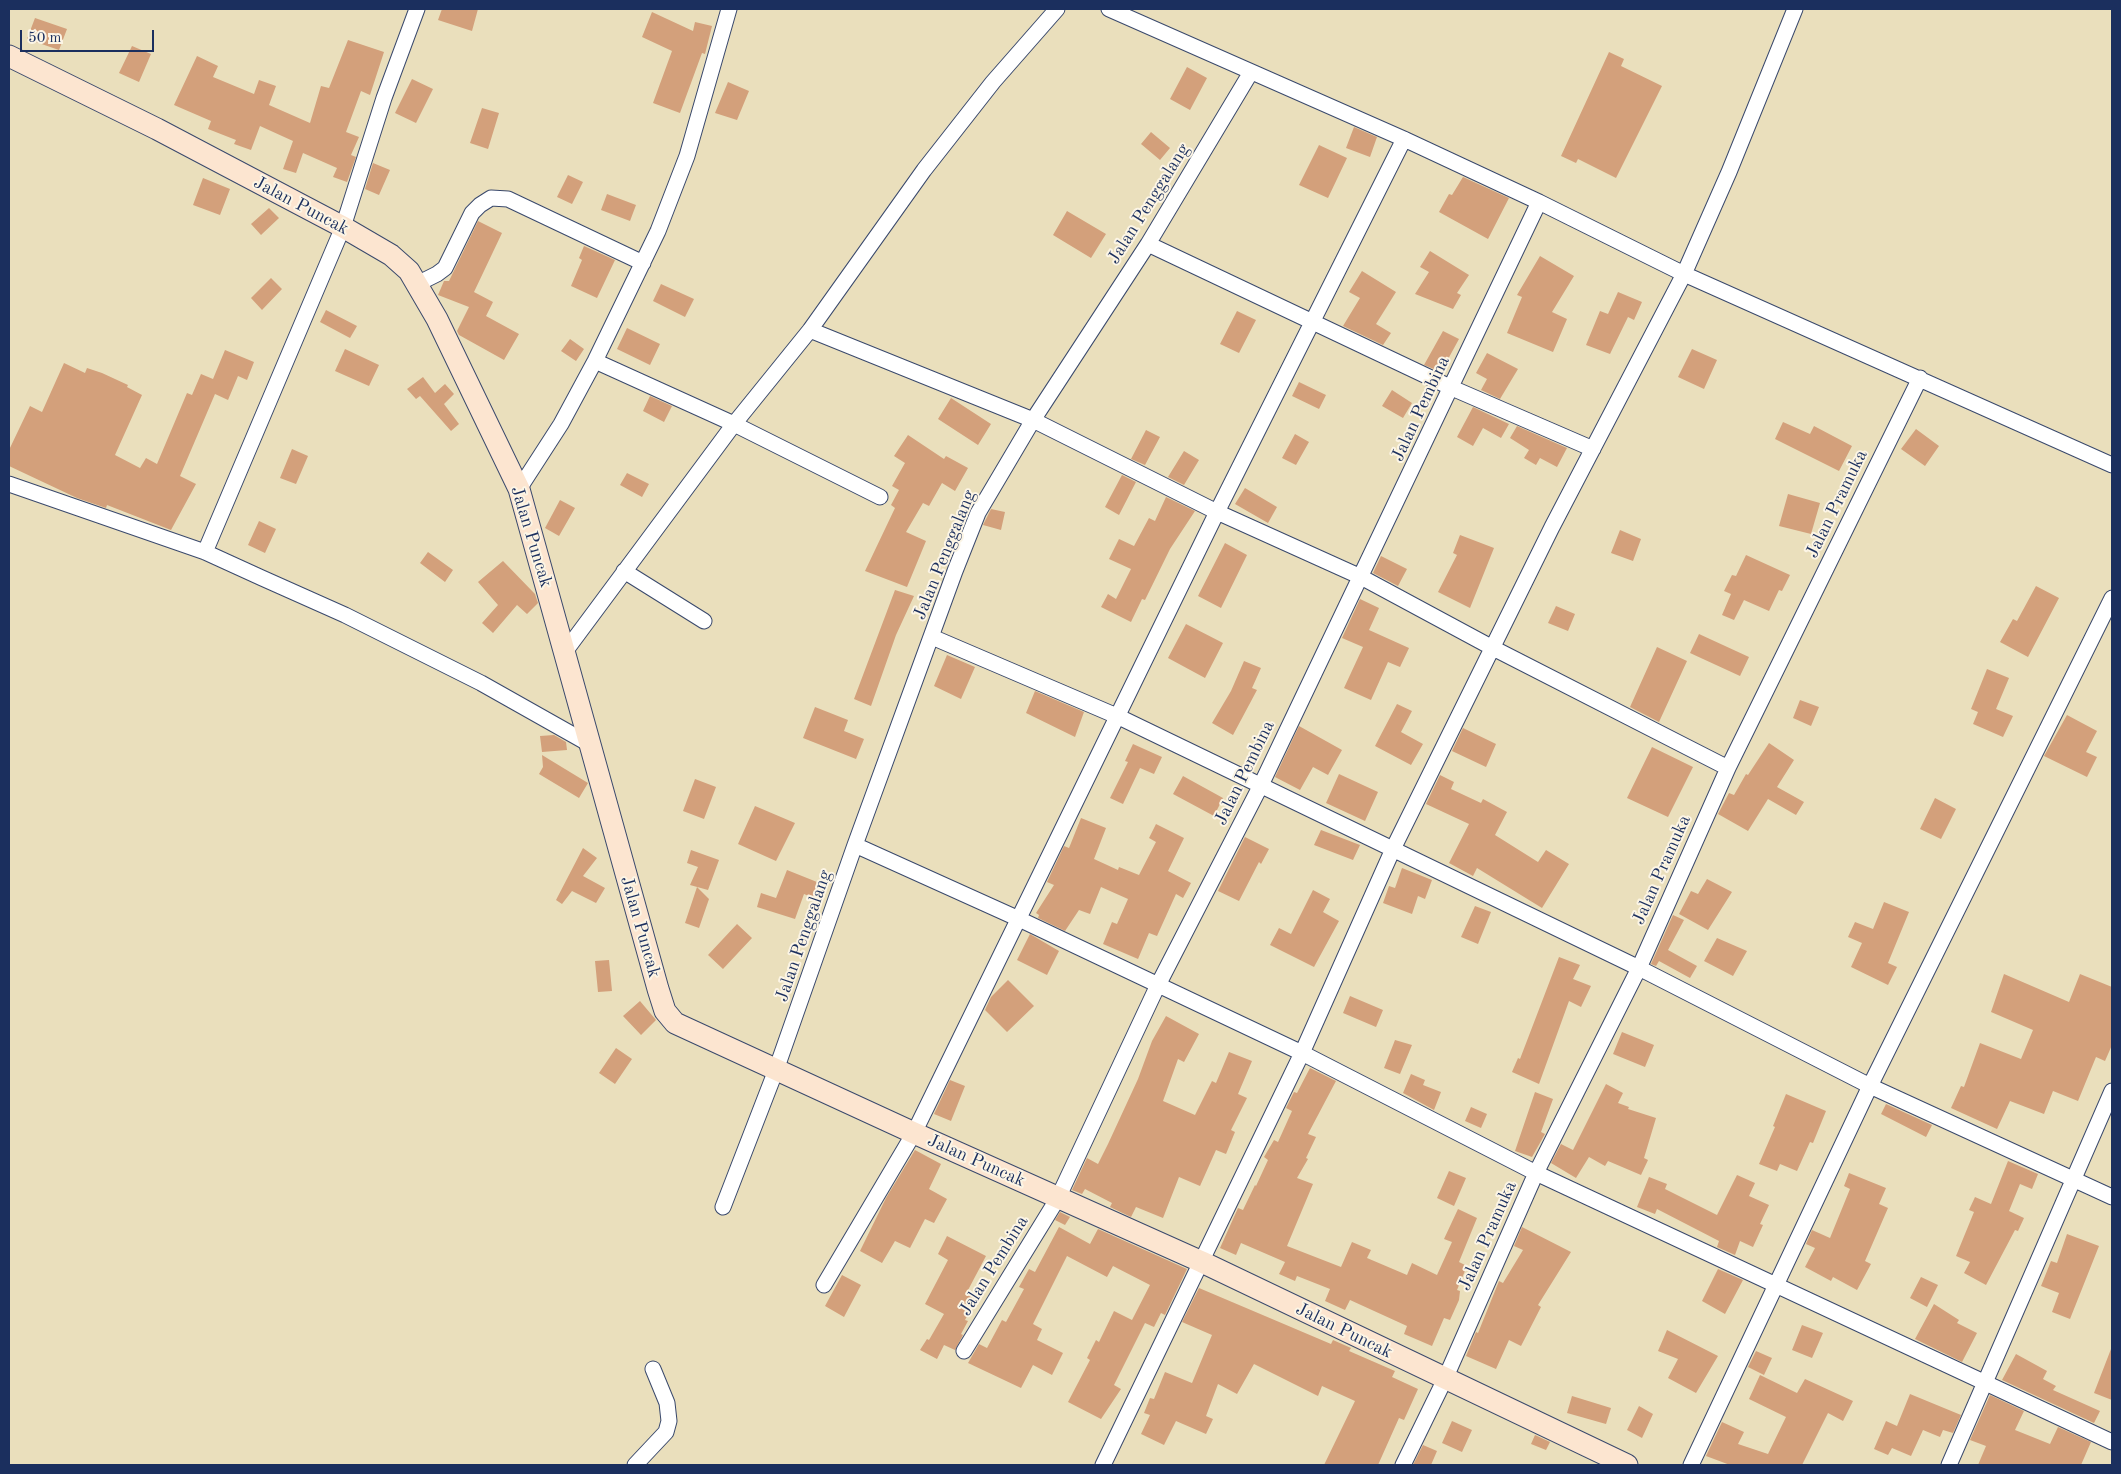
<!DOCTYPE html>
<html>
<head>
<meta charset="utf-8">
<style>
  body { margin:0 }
  #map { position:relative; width:2121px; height:1474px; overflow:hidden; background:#eadfbc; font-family:"Old Standard TT",serif }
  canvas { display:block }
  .frame { position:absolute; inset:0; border:10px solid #1b2f5e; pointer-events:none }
  .scale { position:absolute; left:20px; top:30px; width:134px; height:22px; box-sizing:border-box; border:2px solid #1b2f5e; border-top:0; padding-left:6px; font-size:15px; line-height:18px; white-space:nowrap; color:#1b2f5e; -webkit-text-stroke:4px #fcf5e5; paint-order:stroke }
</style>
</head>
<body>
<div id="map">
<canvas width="2121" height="1474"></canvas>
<div class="frame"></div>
<div class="scale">50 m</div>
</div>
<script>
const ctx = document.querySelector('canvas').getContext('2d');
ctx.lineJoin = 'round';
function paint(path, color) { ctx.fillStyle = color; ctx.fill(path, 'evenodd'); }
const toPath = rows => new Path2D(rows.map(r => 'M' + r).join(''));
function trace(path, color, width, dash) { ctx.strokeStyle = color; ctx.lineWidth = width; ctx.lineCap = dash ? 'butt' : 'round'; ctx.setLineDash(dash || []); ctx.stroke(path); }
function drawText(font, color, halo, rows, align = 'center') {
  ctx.font = font + ' "Old Standard TT",serif'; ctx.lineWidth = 4; ctx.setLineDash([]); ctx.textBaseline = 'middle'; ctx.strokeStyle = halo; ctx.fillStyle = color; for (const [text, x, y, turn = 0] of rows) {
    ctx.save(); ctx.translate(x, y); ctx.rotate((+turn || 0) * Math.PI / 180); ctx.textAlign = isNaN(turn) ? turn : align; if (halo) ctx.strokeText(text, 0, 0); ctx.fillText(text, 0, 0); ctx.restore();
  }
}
paint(toPath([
  [442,9,478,9,472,31,438,20],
  [652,12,693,31,695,22,712,26,705,54,702,53,680,113,653,103,672,51,642,37],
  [35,18,67,29,59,50,27,39],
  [348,40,384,52,370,95,361,91,346,132,359,137,351,155,356,157,347,182,333,177,337,168,303,153,296,173,283,169,293,141,260,126,251,150,234,144,236,140,208,129,211,121,174,105,197,56,218,66,213,77,254,94,259,80,276,86,269,105,310,123,321,86,329,88],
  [132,46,151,54,139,82,119,73],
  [1609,52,1624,59,1621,66,1662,86,1616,178,1578,159,1576,163,1561,156],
  [1187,67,1207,78,1190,110,1170,99],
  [412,79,433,89,416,123,395,113],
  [728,82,749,91,737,120,715,113],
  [482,108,499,113,488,149,470,143],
  [1354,127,1377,137,1370,157,1346,148],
  [1151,132,1170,148,1160,160,1141,144],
  [1319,145,1347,158,1328,198,1299,185],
  [373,163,390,170,379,195,365,189],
  [568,175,583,182,572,204,557,197],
  [1463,177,1509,198,1488,239,1439,212,1449,194,1452,195],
  [203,178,230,189,220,215,193,205],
  [607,194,636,205,630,221,601,210],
  [269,208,279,218,261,235,251,224],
  [1067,211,1106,234,1091,258,1053,235],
  [478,221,502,233,474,292,493,302,486,316,519,334,504,360,459,335,457,331,469,307,438,295,444,281,449,281],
  [584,246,615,260,597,298,571,286,582,260,579,258],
  [1430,251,1469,275,1457,293,1461,295,1453,309,1415,294,1429,272,1420,267],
  [1540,256,1574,276,1552,312,1567,319,1553,352,1507,333,1522,297,1517,295],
  [1362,271,1396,292,1376,324,1391,333,1383,345,1343,326,1360,298,1349,292],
  [271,278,282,289,262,310,251,298],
  [661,284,694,299,685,317,653,301],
  [1618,292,1642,302,1634,320,1628,317,1610,354,1586,345,1600,311,1608,314],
  [326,310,357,326,350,338,320,322],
  [1237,311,1256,320,1239,353,1220,344],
  [627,328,660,344,650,365,617,349],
  [1443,331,1459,339,1441,372,1424,365],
  [570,339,584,349,576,361,561,351],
  [345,349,379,365,369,386,335,371],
  [1692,349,1717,360,1704,389,1678,377],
  [225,350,254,362,247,380,238,376,228,400,215,394,180,476,196,484,171,530,107,505,106,508,77,498,9,466,9,450,30,406,42,412,64,363,85,373,87,368,102,373,128,385,127,387,142,395,115,455,140,468,146,458,157,464,187,393,192,395,201,374,213,379],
  [1487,353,1518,369,1500,399,1481,390,1487,379,1476,373],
  [423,377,435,393,445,384,454,394,444,404,459,424,451,431,420,396,416,399,407,389],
  [1299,382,1326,395,1319,409,1292,396],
  [1392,390,1412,403,1403,418,1382,406],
  [650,396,672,406,664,422,643,411],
  [951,398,991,424,978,445,938,419],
  [1473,407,1509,424,1501,438,1483,428,1473,446,1457,437],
  [1783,422,1810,434,1814,426,1852,446,1839,471,1775,439],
  [1517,426,1567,448,1557,467,1540,458,1536,465,1524,458,1529,450,1510,438],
  [1916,429,1939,446,1925,466,1901,449],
  [1146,430,1160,437,1145,465,1131,459],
  [1295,434,1309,442,1296,465,1282,458],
  [908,435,944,459,946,456,968,468,955,491,942,483,929,506,923,503,906,532,926,541,907,587,865,571,895,508,891,505,899,490,892,486,905,463,894,456],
  [292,449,308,456,296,484,280,478],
  [1184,451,1199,460,1184,485,1168,477],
  [627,473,649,484,642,497,620,485],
  [1122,475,1136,482,1119,515,1105,507],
  [1245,488,1277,507,1268,523,1235,504],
  [1788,494,1820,503,1811,534,1779,526],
  [1166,497,1195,511,1170,549,1145,600,1142,599,1131,622,1101,607,1108,594,1116,599,1131,569,1109,559,1119,539,1134,546,1149,518,1155,521],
  [560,500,575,508,559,536,545,528],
  [991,509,1005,512,1001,530,983,525],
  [259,521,276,529,265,553,248,545],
  [1620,530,1641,539,1633,561,1611,553],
  [1460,535,1494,548,1470,608,1438,592,1457,555,1453,553],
  [1225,543,1247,555,1221,608,1198,596],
  [428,552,453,570,445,582,420,563],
  [1746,555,1790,575,1782,591,1779,590,1769,611,1744,600,1734,620,1722,615,1731,594,1724,591,1732,575,1736,576],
  [1381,556,1407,569,1398,586,1373,573],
  [503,561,535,594,538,603,527,614,517,605,493,633,482,623,498,605,478,582],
  [2036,586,2059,598,2028,657,2000,642,2013,619,2017,621],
  [895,590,914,596,896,635,871,706,854,699],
  [1360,599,1379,608,1369,630,1409,648,1400,667,1388,662,1371,700,1344,688,1363,647,1342,638],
  [1556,606,1575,614,1568,631,1548,623],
  [1186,624,1223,643,1205,678,1168,658],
  [1699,634,1749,657,1740,676,1690,653],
  [1657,647,1687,661,1659,722,1630,707],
  [947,655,975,667,961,699,934,686],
  [1244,661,1261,668,1252,688,1257,690,1233,735,1212,723,1231,691],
  [1987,669,2009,678,1996,709,2013,716,2003,737,1973,724,1978,712,1971,709],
  [1035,691,1084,712,1075,737,1026,713],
  [1800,700,1819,707,1811,726,1793,718],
  [1397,704,1412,711,1401,732,1423,744,1411,765,1375,746],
  [815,707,848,720,844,731,864,739,856,759,803,738],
  [2067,715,2097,731,2086,752,2097,757,2087,777,2044,756],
  [1299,726,1342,750,1328,775,1313,767,1300,790,1275,777],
  [1463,728,1496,744,1486,767,1452,751],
  [554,735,566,742,567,750,542,752,540,736],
  [1769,743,1794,760,1777,787,1804,802,1796,815,1768,799,1748,831,1718,814,1729,793,1734,795,1746,774,1748,775],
  [1133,744,1162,757,1154,774,1140,768,1123,804,1110,798,1128,762,1125,761],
  [1652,747,1693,767,1668,817,1627,798],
  [542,755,588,783,579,798,539,774,543,767],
  [1339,774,1378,792,1365,821,1326,803],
  [1440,775,1454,782,1451,789,1481,803,1483,799,1507,812,1495,835,1538,862,1546,850,1569,864,1542,908,1477,868,1473,876,1449,863,1469,824,1426,804],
  [1183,776,1223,798,1214,816,1173,794],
  [695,779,716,787,704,819,683,811],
  [1935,798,1956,809,1941,839,1920,829],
  [755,806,795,823,776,861,738,844],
  [1081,818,1106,828,1094,859,1118,870,1119,867,1139,875,1156,842,1149,838,1156,824,1184,838,1168,871,1191,883,1183,898,1176,894,1157,936,1149,933,1138,959,1103,944,1112,922,1117,924,1128,899,1101,887,1090,914,1079,910,1065,931,1038,918,1039,915,1036,913,1054,885,1047,882,1064,846,1069,848],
  [1321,830,1360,845,1353,860,1314,845],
  [1245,837,1269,849,1261,864,1259,862,1239,901,1218,891],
  [583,848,597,858,583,876,605,888,596,903,572,891,562,904,556,900],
  [691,850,719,860,708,890,690,885,698,867,687,863],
  [1402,868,1432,880,1425,899,1418,896,1412,914,1383,903,1389,886,1395,888],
  [787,870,822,884,816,899,804,894,795,919,757,907,761,893,776,898],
  [1707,879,1732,892,1708,930,1679,914,1691,891,1698,894],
  [697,887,709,899,699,928,685,923],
  [1313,890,1330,899,1323,912,1339,921,1314,967,1270,945,1279,928,1291,934],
  [1884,902,1909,912,1888,963,1897,967,1888,985,1851,967,1862,943,1848,937,1855,922,1873,929],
  [1475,906,1491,912,1478,944,1461,937],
  [1673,915,1684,920,1668,950,1697,966,1690,978,1659,961,1656,966,1651,964],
  [737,924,752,938,723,969,708,955],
  [1030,934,1059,951,1047,975,1017,960],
  [1717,938,1747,951,1733,976,1704,961],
  [1559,957,1580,965,1573,979,1591,986,1581,1007,1569,1001,1539,1084,1512,1072,1518,1058,1520,1059],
  [609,960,612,991,598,992,595,961],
  [2004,974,2069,1002,2080,974,2112,987,2112,1045,2105,1061,2096,1057,2078,1101,2053,1091,2044,1114,2010,1101,1997,1129,1951,1108,1961,1086,1964,1087,1980,1043,2021,1059,2033,1030,1991,1012],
  [1008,980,1034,1006,1007,1032,985,1010,991,997],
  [1350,996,1383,1010,1376,1027,1343,1013],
  [640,1001,656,1020,641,1035,623,1016],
  [1166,1016,1199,1034,1184,1062,1178,1059,1163,1101,1195,1115,1212,1081,1216,1083,1229,1052,1252,1061,1238,1094,1247,1098,1231,1130,1235,1132,1226,1154,1216,1150,1200,1186,1179,1177,1163,1218,1136,1207,1131,1217,1110,1207,1112,1203,1085,1189,1082,1194,1072,1190,1087,1158,1098,1164,1108,1144,1138,1079,1152,1041],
  [1622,1032,1654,1045,1645,1067,1613,1054],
  [1395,1040,1412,1045,1400,1074,1384,1068],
  [616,1048,632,1059,615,1084,599,1073],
  [1310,1068,1336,1081,1308,1134,1316,1137,1306,1158,1308,1159,1297,1178,1313,1184,1287,1246,1341,1267,1352,1242,1371,1250,1367,1258,1407,1275,1412,1263,1437,1275,1452,1242,1444,1239,1458,1209,1477,1218,1459,1262,1467,1266,1457,1290,1460,1291,1459,1300,1450,1320,1444,1318,1432,1346,1404,1334,1407,1326,1350,1300,1345,1310,1325,1301,1330,1289,1297,1276,1295,1281,1279,1274,1285,1262,1241,1243,1236,1255,1220,1248,1238,1208,1243,1210,1255,1185,1256,1186,1268,1160,1264,1157,1274,1140,1278,1142,1292,1111,1286,1108,1294,1092,1297,1093],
  [1411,1074,1425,1080,1423,1085,1441,1092,1434,1110,1403,1093],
  [950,1080,965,1086,951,1121,934,1114],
  [1606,1084,1623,1093,1618,1103,1629,1107,1628,1109,1656,1118,1644,1158,1648,1160,1641,1175,1608,1161,1605,1166,1589,1157,1576,1178,1551,1163,1561,1144,1573,1150],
  [1535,1092,1553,1099,1541,1132,1545,1134,1532,1157,1515,1151],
  [1786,1094,1826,1111,1813,1143,1810,1142,1797,1171,1780,1164,1777,1171,1759,1164,1775,1127,1773,1126],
  [1886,1104,1932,1125,1926,1137,1881,1114],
  [1471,1107,1487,1114,1481,1128,1465,1121],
  [915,1150,941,1164,929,1189,947,1199,934,1223,925,1219,910,1248,895,1241,882,1263,860,1251,886,1198],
  [2008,1161,2038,1174,2032,1189,2020,1184,2009,1211,2024,1218,2018,1231,2015,1230,1986,1285,1964,1273,1970,1262,1956,1256,1974,1212,1969,1210,1975,1197,1991,1204],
  [1449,1171,1466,1178,1454,1206,1437,1198],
  [1849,1173,1886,1188,1879,1204,1888,1208,1865,1261,1871,1264,1857,1290,1833,1277,1831,1281,1805,1267,1815,1248,1806,1244,1812,1230,1830,1238,1850,1189,1844,1186],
  [1737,1175,1755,1183,1749,1196,1769,1205,1760,1224,1763,1225,1753,1247,1740,1241,1735,1255,1717,1247,1719,1241,1657,1209,1655,1214,1637,1207,1649,1177,1667,1184,1665,1189,1717,1215],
  [1060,1212,1070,1217,1065,1225,1055,1220],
  [1059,1227,1090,1244,1098,1229,1187,1269,1165,1315,1161,1313,1154,1327,1145,1323,1114,1385,1121,1389,1101,1419,1068,1402,1090,1360,1087,1358,1096,1340,1099,1342,1114,1311,1132,1320,1150,1285,1113,1266,1107,1277,1067,1256,1033,1324,1042,1329,1037,1340,1063,1353,1052,1375,1033,1365,1021,1388,968,1363,979,1344,987,1348,1002,1320,1006,1322,1024,1289,1019,1287,1029,1269,1035,1272],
  [1522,1227,1571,1252,1538,1305,1541,1307,1521,1346,1509,1340,1496,1369,1466,1356,1476,1332,1478,1333,1499,1281,1503,1283,1523,1250,1514,1246],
  [2067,1234,2099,1246,2070,1319,2052,1312,2059,1293,2041,1286,2051,1261,2057,1263],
  [947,1236,986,1256,967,1292,977,1297,965,1320,968,1321,961,1334,963,1335,955,1350,944,1345,937,1359,920,1350,927,1339,929,1340,944,1314,925,1304,948,1260,938,1254],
  [1718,1269,1743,1280,1725,1314,1702,1301],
  [842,1275,861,1285,844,1317,825,1306],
  [1921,1277,1938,1285,1927,1307,1910,1298],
  [1199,1288,1331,1344,1333,1340,1351,1348,1349,1351,1395,1371,1392,1377,1418,1389,1404,1420,1399,1418,1378,1465,1324,1465,1355,1401,1322,1386,1318,1396,1254,1364,1237,1394,1218,1384,1206,1416,1213,1419,1206,1434,1176,1421,1164,1445,1141,1434,1150,1415,1144,1413,1150,1398,1154,1399,1165,1372,1192,1383,1212,1335,1182,1322],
  [1934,1304,1959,1320,1957,1323,1977,1333,1962,1362,1915,1339],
  [1802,1325,1823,1333,1812,1358,1792,1350],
  [1667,1330,1718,1356,1696,1393,1668,1378,1678,1359,1658,1351],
  [2111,1349,2112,1349,2112,1400,2094,1393],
  [1756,1351,1772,1358,1764,1375,1748,1367],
  [2016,1354,2047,1371,2043,1379,2056,1386,2053,1390,2100,1411,2094,1423,2002,1380],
  [1760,1375,1797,1393,1805,1379,1853,1401,1843,1421,1828,1413,1802,1465,1730,1465,1706,1456,1722,1422,1744,1432,1738,1444,1768,1454,1786,1417,1749,1399],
  [1910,1394,1961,1415,1953,1433,1943,1430,1940,1437,1923,1430,1911,1456,1892,1448,1888,1455,1874,1449,1886,1421,1897,1426],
  [1990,1395,2024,1411,2015,1430,2050,1444,2058,1427,2091,1442,2081,1465,1978,1465,1986,1446,1970,1440],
  [1572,1396,1611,1408,1606,1424,1567,1413],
  [1639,1406,1653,1414,1642,1438,1627,1430],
  [1452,1421,1472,1430,1462,1452,1442,1443],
  [1535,1435,1550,1442,1546,1450,1531,1444],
  [1423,1445,1437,1451,1431,1465,1413,1465]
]), '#d3a07b');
const street = toPath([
  [1109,9,1404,139,1539,202,1684,274,2112,465],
  [1148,244,1452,388,1593,449],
  [417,284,437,274,445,268,472,213,480,205,491,198,508,199,643,263],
  [810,330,1033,420,1217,512,1361,577,1491,647,1728,768],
  [595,361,734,424,880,497],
  [9,484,205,552,262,578,345,615,481,683,591,745],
  [519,489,561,424,595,361,658,231,687,156,729,9],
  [205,552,343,227,384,98,417,9],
  [624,571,704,621],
  [932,637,1119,717,1639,968,1870,1086,2112,1197],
  [564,653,734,424,810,330,924,170,993,82,1057,9],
  [855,845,1019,919,1302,1053,1536,1173,2112,1442],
  [723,1207,776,1070,855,845,955,571,978,513,1033,420,1148,244,1251,72],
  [824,1285,914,1133,1217,512,1404,139],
  [964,1351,1058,1198,1157,987,1261,785,1539,202],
  [635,1465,666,1432,669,1421,667,1403,653,1369],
  [1103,1465,1302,1053,1393,849,1552,527,1684,274,1729,172,1795,9],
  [1403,1465,1445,1379,1536,1173,1639,968,1728,768,1920,378],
  [1691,1465,1870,1086,2112,598],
  [1949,1465,2112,1091]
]);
const secondary = toPath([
  [9,56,157,129,343,227,391,255,409,271,437,319,519,489,658,989,665,1011,675,1023,914,1133,1202,1262,1627,1465]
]);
trace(street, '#3a496c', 17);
trace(secondary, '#3a496c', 23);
trace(street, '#fff', 15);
trace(secondary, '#fce5d0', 21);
drawText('18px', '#1b2f5e', '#fcf5e5', [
  ["Jalan Penggalang",1149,204,-58],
  ["Jalan Puncak",301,206,28],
  ["Jalan Pembina",1421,409,-65],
  ["Jalan Pramuka",1837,504,-64],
  ["Jalan Puncak",531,537,73],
  ["Jalan Penggalang",945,555,-68],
  ["Jalan Pembina",1245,773,-64],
  ["Jalan Pramuka",1662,870,-66],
  ["Jalan Puncak",640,927,74],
  ["Jalan Penggalang",804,936,-71],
  ["Jalan Puncak",976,1161,24],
  ["Jalan Pramuka",1488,1236,-66],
  ["Jalan Pembina",994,1266,-58],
  ["Jalan Puncak",1344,1331,26]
]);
</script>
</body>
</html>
